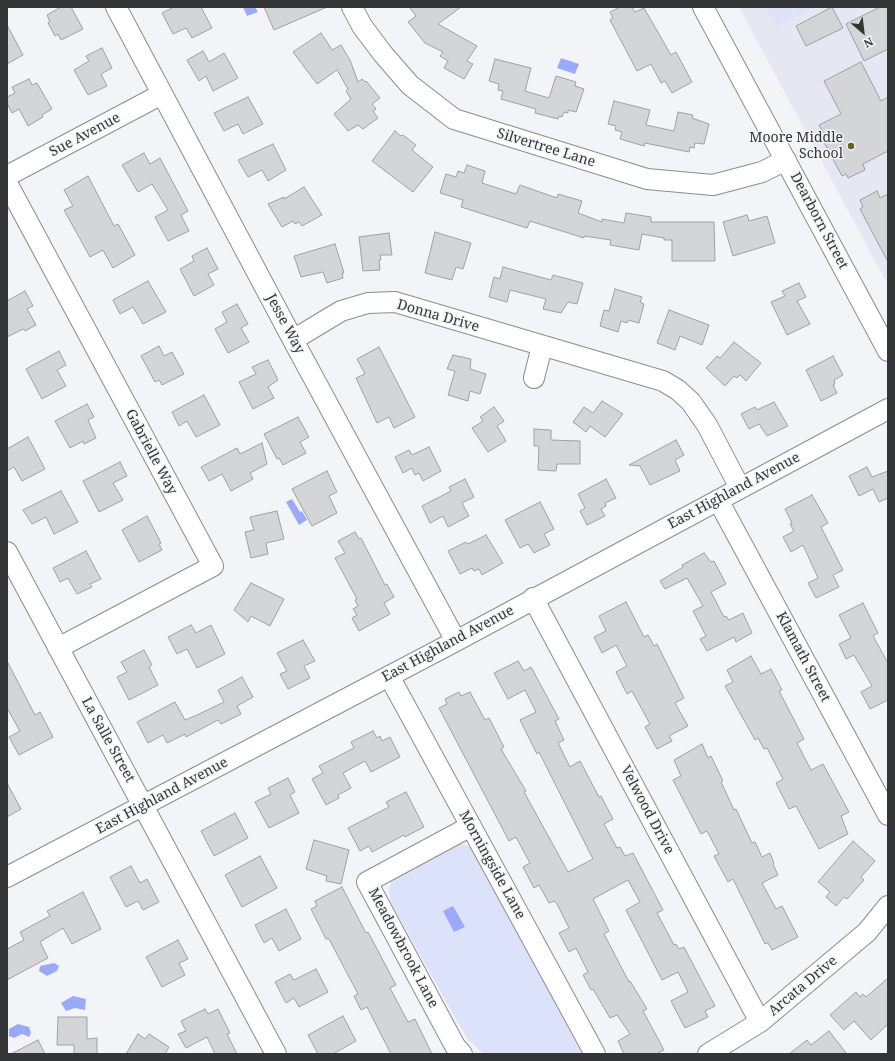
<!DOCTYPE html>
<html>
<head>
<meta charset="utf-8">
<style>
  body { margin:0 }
  #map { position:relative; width:895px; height:1061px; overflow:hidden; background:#f3f4f7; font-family:"Noto Serif",serif }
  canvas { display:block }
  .frame { position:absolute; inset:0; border:8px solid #343536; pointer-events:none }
  .north { position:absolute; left:843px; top:12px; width:40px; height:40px; -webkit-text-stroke:3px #f3f4f7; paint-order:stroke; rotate:152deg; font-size:11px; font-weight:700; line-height:16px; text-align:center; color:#343536 }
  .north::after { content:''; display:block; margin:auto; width:14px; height:18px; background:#343536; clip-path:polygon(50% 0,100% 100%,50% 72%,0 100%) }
</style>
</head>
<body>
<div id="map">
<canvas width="895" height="1061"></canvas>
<div class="frame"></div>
<div class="north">N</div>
</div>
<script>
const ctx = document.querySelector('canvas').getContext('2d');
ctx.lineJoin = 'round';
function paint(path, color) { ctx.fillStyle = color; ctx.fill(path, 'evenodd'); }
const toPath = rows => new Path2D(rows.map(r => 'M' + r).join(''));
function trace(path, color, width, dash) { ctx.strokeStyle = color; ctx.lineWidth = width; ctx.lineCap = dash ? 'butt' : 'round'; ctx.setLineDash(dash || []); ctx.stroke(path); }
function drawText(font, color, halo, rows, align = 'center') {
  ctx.font = font + ' "Noto Serif",serif'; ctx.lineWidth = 3; ctx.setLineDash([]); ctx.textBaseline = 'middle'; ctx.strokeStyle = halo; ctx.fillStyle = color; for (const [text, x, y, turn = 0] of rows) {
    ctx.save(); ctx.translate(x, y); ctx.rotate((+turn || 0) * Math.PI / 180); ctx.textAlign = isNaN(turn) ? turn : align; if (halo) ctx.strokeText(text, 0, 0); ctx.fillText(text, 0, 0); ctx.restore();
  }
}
paint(toPath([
  [739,7,888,7,888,285]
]), '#e5e7f2');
paint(toPath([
  [766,7,789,7,794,17,776,26],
  [792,7,814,7,797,16],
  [461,844,468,846,474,850,582,1054,484,1054,467,1039,391,903,389,890,391,882,397,876,454,846]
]), '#dde2fb');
paint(toPath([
  [243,7,255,7,258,12,247,16],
  [561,58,579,64,575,74,557,68],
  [292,499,300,512,302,511,307,520,299,525,286,502],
  [453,906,465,927,454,932,443,911],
  [54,963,59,966,57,971,47,976,39,971,40,966],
  [73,996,86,999,85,1010,75,1008,66,1011,61,1003],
  [18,1024,29,1027,31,1033,29,1037,22,1034,14,1038,9,1036,9,1029]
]), '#9baaf8');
const building = toPath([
  [61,7,71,7,83,29,61,40,58,34,55,36,48,23,50,22,47,15,61,7],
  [174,7,201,7,212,28,192,38,186,28,173,34,162,13,174,7],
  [264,7,327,7,274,30,264,7],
  [409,7,461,7,438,24,477,46,467,61,473,64,464,79,444,68,448,61,440,56,443,52,425,43,408,22,416,16,409,7],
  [620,7,632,7,635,12,644,8,671,55,676,52,692,82,672,93,665,81,661,83,651,64,637,71,610,20,613,18,610,12,620,7],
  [832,7,843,28,806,46,796,26,832,7],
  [880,7,888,7,888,49,864,61,846,24,880,7],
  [7,25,23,55,7,64,7,25],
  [321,33,332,50,341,45,350,60,358,82,362,79,365,82,366,81,380,98,372,104,376,109,373,111,378,118,363,129,358,125,348,131,334,114,351,99,346,91,348,89,337,70,317,84,293,52,321,33],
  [102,48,112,68,101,74,107,86,88,95,74,70,89,61,86,56,102,48],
  [203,51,209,62,224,53,238,78,213,91,206,76,199,81,187,60,203,51],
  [495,59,531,68,525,91,549,98,556,76,576,82,575,86,584,89,576,112,568,110,568,113,564,112,562,117,559,116,558,119,535,113,536,109,501,99,503,91,498,90,499,84,489,81,495,59],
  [861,62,881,101,888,97,888,151,863,164,865,170,848,178,846,174,842,176,819,133,823,132,819,125,841,114,824,81,861,62],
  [29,79,32,85,37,83,52,109,42,115,43,117,28,126,19,109,12,113,7,103,7,97,15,93,12,87,29,79],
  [248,97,263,124,243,134,238,124,224,131,214,113,248,97],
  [614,101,650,110,646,125,674,131,678,112,693,115,692,118,709,124,704,144,695,143,694,148,690,147,689,152,645,143,644,146,620,139,622,132,615,130,616,126,608,124,614,101],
  [395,131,401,136,403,135,416,145,412,150,433,167,413,192,372,161,395,131],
  [273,144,286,170,268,181,262,170,248,177,238,160,273,144],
  [144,153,150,164,160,158,188,211,181,215,189,231,168,241,155,217,168,210,152,184,138,192,122,165,144,153],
  [467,165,485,171,482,183,516,194,520,185,557,198,558,194,582,201,578,213,602,222,602,219,624,223,626,213,651,217,651,222,714,222,715,261,672,261,672,240,664,240,664,238,642,234,639,250,610,245,611,240,584,236,584,238,530,221,527,228,461,207,463,200,440,193,446,174,456,177,458,171,464,173,467,165],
  [88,176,114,226,118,224,135,255,113,268,103,250,90,257,64,210,73,206,64,190,88,176],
  [304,187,322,215,302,226,299,222,295,224,293,221,282,227,268,204,284,197,284,199,304,187],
  [877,191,880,198,888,194,888,262,860,209,863,207,860,200,877,191],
  [747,215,749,221,767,216,775,243,733,256,723,222,747,215],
  [435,232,471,243,463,269,456,267,452,280,425,273,435,232],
  [389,233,392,255,380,255,381,260,379,260,380,270,363,271,359,237,389,233],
  [335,244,344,273,342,273,343,278,327,283,323,272,301,277,294,256,335,244],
  [207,248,218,269,208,274,214,285,194,296,180,269,194,261,192,256,207,248],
  [503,267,551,280,553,275,583,283,577,304,568,302,561,313,543,309,546,299,510,290,507,302,489,297,494,277,500,279,503,267],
  [148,281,166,312,143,324,133,307,120,314,113,300,148,281],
  [799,283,806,297,797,301,810,324,787,335,771,302,785,296,782,291,799,283],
  [615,289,642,297,640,302,644,304,639,323,628,320,627,323,621,321,618,332,600,326,604,310,609,311,615,289],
  [25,291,33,306,27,309,36,325,25,331,23,329,7,337,7,301,25,291],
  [237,304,248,324,241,328,249,342,228,353,215,329,227,322,222,312,237,304],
  [669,310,709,325,702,345,680,336,675,350,657,343,669,310],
  [734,342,761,363,746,381,740,375,737,378,734,376,725,386,706,368,717,356,720,358,734,342],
  [159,346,164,356,172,352,184,374,162,385,159,380,155,382,141,356,159,346],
  [379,347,415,417,394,428,389,417,377,423,356,378,365,374,357,359,379,347],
  [59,351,66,365,57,370,66,386,42,399,26,369,59,351],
  [453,355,471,359,470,369,486,374,480,394,470,391,468,401,448,395,455,371,447,369,453,355],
  [833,356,843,375,834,380,835,384,833,385,837,393,821,401,806,370,833,356],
  [268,360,278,380,268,387,274,398,253,409,239,382,256,374,252,367,268,360],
  [204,395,220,425,196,437,187,421,179,426,172,412,204,395],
  [602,401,623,414,605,437,590,426,586,432,573,422,584,407,593,413,602,401],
  [774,402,788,426,767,436,759,424,749,429,741,414,755,407,757,410,774,402],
  [87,404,94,417,88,420,96,438,84,444,83,441,70,448,55,421,87,404],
  [494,407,504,421,497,426,506,441,488,452,472,428,483,421,480,417,494,407],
  [298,417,309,437,300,442,306,453,283,465,279,458,277,459,264,434,298,417],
  [534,429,551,430,551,440,580,441,580,464,557,464,556,471,538,470,539,446,534,446,534,429],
  [28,437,45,469,22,481,14,467,7,471,7,449,28,437],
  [676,440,684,455,675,460,680,471,650,485,640,466,629,465,676,440],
  [262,443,267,464,250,473,253,479,231,491,222,474,209,481,201,467,237,448,240,454,262,443],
  [429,447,441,471,423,481,419,473,415,475,412,468,403,473,395,457,409,450,412,455,429,447],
  [120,462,127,476,113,483,123,500,99,512,83,481,120,462],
  [867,467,872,477,888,471,888,498,879,502,873,489,859,496,849,476,867,467],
  [327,471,337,492,329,496,337,513,312,526,292,489,327,471],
  [465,479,474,497,462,503,469,516,448,527,443,516,430,523,422,506,451,491,449,487,465,479],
  [606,479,616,498,605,503,606,506,601,509,605,516,587,525,580,511,585,508,578,494,606,479],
  [61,491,78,522,54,534,46,517,32,524,23,510,61,491],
  [812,495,828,523,821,527,843,570,833,575,839,587,816,598,808,583,818,578,803,545,791,552,783,537,794,531,790,524,792,523,785,509,812,495],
  [540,502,554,529,544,534,550,545,534,553,528,544,520,548,505,520,540,502],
  [277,511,284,539,266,543,268,554,251,558,245,532,254,530,250,517,277,511],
  [147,516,161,543,159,544,162,550,139,562,122,530,147,516],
  [355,532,359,539,361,538,385,585,387,584,394,597,384,603,390,614,359,631,352,618,357,615,353,609,358,606,355,600,357,599,335,558,345,553,338,541,355,532],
  [486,535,503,563,482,575,479,569,474,571,472,568,460,574,448,551,466,542,468,544,486,535],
  [86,551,101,579,90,584,92,587,77,594,68,578,60,582,53,568,86,551],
  [704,553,711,562,714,561,726,584,711,592,724,617,726,616,729,620,743,613,752,633,736,642,734,637,707,651,700,639,706,636,693,611,703,606,687,578,665,589,660,581,683,567,682,565,704,553],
  [251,583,284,599,270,626,251,616,248,622,234,610,251,583],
  [626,602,644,637,648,635,654,646,657,644,684,698,675,703,688,726,669,736,672,741,657,749,645,727,650,724,632,691,627,694,616,672,627,666,616,645,602,653,594,637,606,631,599,616,626,602],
  [863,603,878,633,873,636,888,663,888,700,870,709,861,692,872,686,854,655,846,659,839,644,851,638,839,615,863,603],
  [191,625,196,633,211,625,225,654,197,668,187,649,177,654,168,637,191,625],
  [303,640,315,661,304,666,310,678,288,689,280,674,287,671,277,653,303,640],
  [144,650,152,665,149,667,158,685,129,700,117,677,127,672,121,662,144,650],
  [751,656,761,674,771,669,782,690,779,691,804,739,797,743,811,770,823,764,849,812,841,816,848,834,819,849,796,806,789,809,776,783,783,779,767,748,764,749,758,738,755,740,725,686,733,682,727,670,751,656],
  [7,661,35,715,40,712,53,737,19,755,9,737,20,731,7,708,7,661],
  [518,661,524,671,531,667,559,719,555,721,564,740,558,743,570,767,580,761,599,797,601,796,613,819,604,824,617,848,620,847,625,856,633,853,663,910,657,913,674,945,676,944,679,949,684,947,715,1006,705,1011,708,1017,685,1028,671,1001,688,992,678,972,662,980,626,910,640,902,628,880,593,899,609,931,604,934,629,982,630,981,647,1009,643,1011,664,1050,656,1054,624,1054,618,1041,630,1034,617,1015,610,1018,593,989,591,990,583,975,588,972,576,948,569,952,559,933,569,928,557,904,554,901,549,903,539,885,534,888,523,867,530,863,516,837,509,841,439,708,447,704,445,699,459,692,461,696,470,692,485,720,489,718,504,747,501,749,526,791,524,792,568,872,593,859,539,752,537,754,520,720,536,712,525,690,508,699,494,673,518,661],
  [242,677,253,697,237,706,241,714,221,724,218,720,186,737,185,734,167,743,163,735,148,743,137,722,175,702,185,720,195,716,224,702,218,690,242,677],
  [373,731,377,738,380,736,382,741,390,737,400,757,371,772,365,761,343,773,351,788,338,795,339,798,326,805,312,779,323,773,319,766,354,748,351,742,373,731],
  [702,744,708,758,711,756,723,781,721,782,734,810,736,809,752,843,755,842,762,857,770,853,774,863,773,864,778,875,762,883,776,909,782,906,798,937,772,950,768,943,765,944,733,879,728,882,714,856,719,854,707,831,701,834,673,780,681,776,674,760,702,744],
  [288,778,295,792,290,795,299,813,269,828,255,802,271,794,268,788,288,778],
  [7,783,21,809,7,817,7,783],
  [406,792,424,827,405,837,404,835,372,852,369,846,360,851,348,828,389,807,386,802,406,792],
  [235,813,248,838,214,856,201,831,235,813],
  [314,840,349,850,341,884,326,881,327,876,306,869,314,840],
  [853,841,875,861,861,877,864,880,847,899,844,897,836,906,826,897,830,892,818,882,853,841],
  [260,856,277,888,242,907,225,875,260,856],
  [131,866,140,883,147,879,159,902,143,910,138,901,126,907,110,877,131,866],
  [342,887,366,933,368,932,396,985,390,988,408,1022,415,1019,432,1054,391,1054,367,1007,361,1010,354,996,358,994,329,939,326,939,311,909,317,906,315,901,342,887],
  [83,892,101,929,72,944,63,928,40,942,48,958,7,980,7,949,24,940,20,932,50,916,47,911,83,892],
  [286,909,301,939,279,951,272,938,264,943,255,925,286,909],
  [178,940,188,959,179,963,185,975,162,987,146,957,178,940],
  [316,969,328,992,299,1007,294,998,286,1003,275,982,290,974,294,980,316,969],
  [888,978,888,1024,871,1040,854,1021,844,1030,830,1015,856,992,860,997,863,994,866,997,888,978],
  [205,1009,208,1014,218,1009,230,1033,227,1034,237,1054,215,1054,207,1037,186,1048,178,1034,186,1031,181,1021,205,1009],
  [343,1016,356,1041,333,1054,318,1054,308,1035,343,1016],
  [58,1017,87,1017,87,1039,97,1038,97,1054,74,1054,74,1045,57,1045,58,1017],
  [829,1031,847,1054,789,1054,807,1040,811,1045,829,1031],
  [138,1034,145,1039,149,1034,169,1047,165,1054,126,1054,138,1034],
  [38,1040,45,1054,11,1054,38,1040]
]);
paint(building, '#d4d5d8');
trace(building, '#a0a0a4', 1);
const minor = toPath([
  [116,7,293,340,456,641],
  [352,7,362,26,383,54,410,85,454,119,647,179,713,185,762,172,786,160],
  [703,7,888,351],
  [7,176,162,94],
  [7,183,213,566,58,648],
  [293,340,341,311,368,303,395,302,663,381,678,390,691,402,707,425,740,488],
  [534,378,542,346],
  [718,500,888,815],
  [7,552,276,1054],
  [533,598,760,1022],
  [389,676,595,1054],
  [7,877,456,641,888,409],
  [462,1054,455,1046,367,882,471,826],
  [708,1054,760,1022,867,932,888,906]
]);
trace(minor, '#8c8d90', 22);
trace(minor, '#fff', 20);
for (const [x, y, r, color] of [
  [851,146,4,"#6c5f2c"]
]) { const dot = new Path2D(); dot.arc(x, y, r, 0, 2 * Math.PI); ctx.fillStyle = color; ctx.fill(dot); trace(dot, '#f3f4f7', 1.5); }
drawText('14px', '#343536', '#f3f4f7', [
  ["Sue Avenue",85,135,-28],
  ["Silvertree Lane",546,148,17],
  ["Dearborn Street",819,221,62],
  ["Donna Drive",438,316,16],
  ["Jesse Way",285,324,62],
  ["Gabrielle Way",151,452,62],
  ["East Highland Avenue",734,491,-28],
  ["East Highland Avenue",448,644,-28],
  ["Klamath Street",803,657,62],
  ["La Salle Street",108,740,61],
  ["East Highland Avenue",162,796,-28],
  ["Velwood Drive",647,810,62],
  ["Morningside Lane",492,865,61],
  ["Meadowbrook Lane",403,948,62],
  ["Arcata Drive",803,986,-40]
]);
drawText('14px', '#343536', '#f3f4f7', [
  ["Moore Middle",843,138],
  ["School",843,154]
], 'right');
</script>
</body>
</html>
